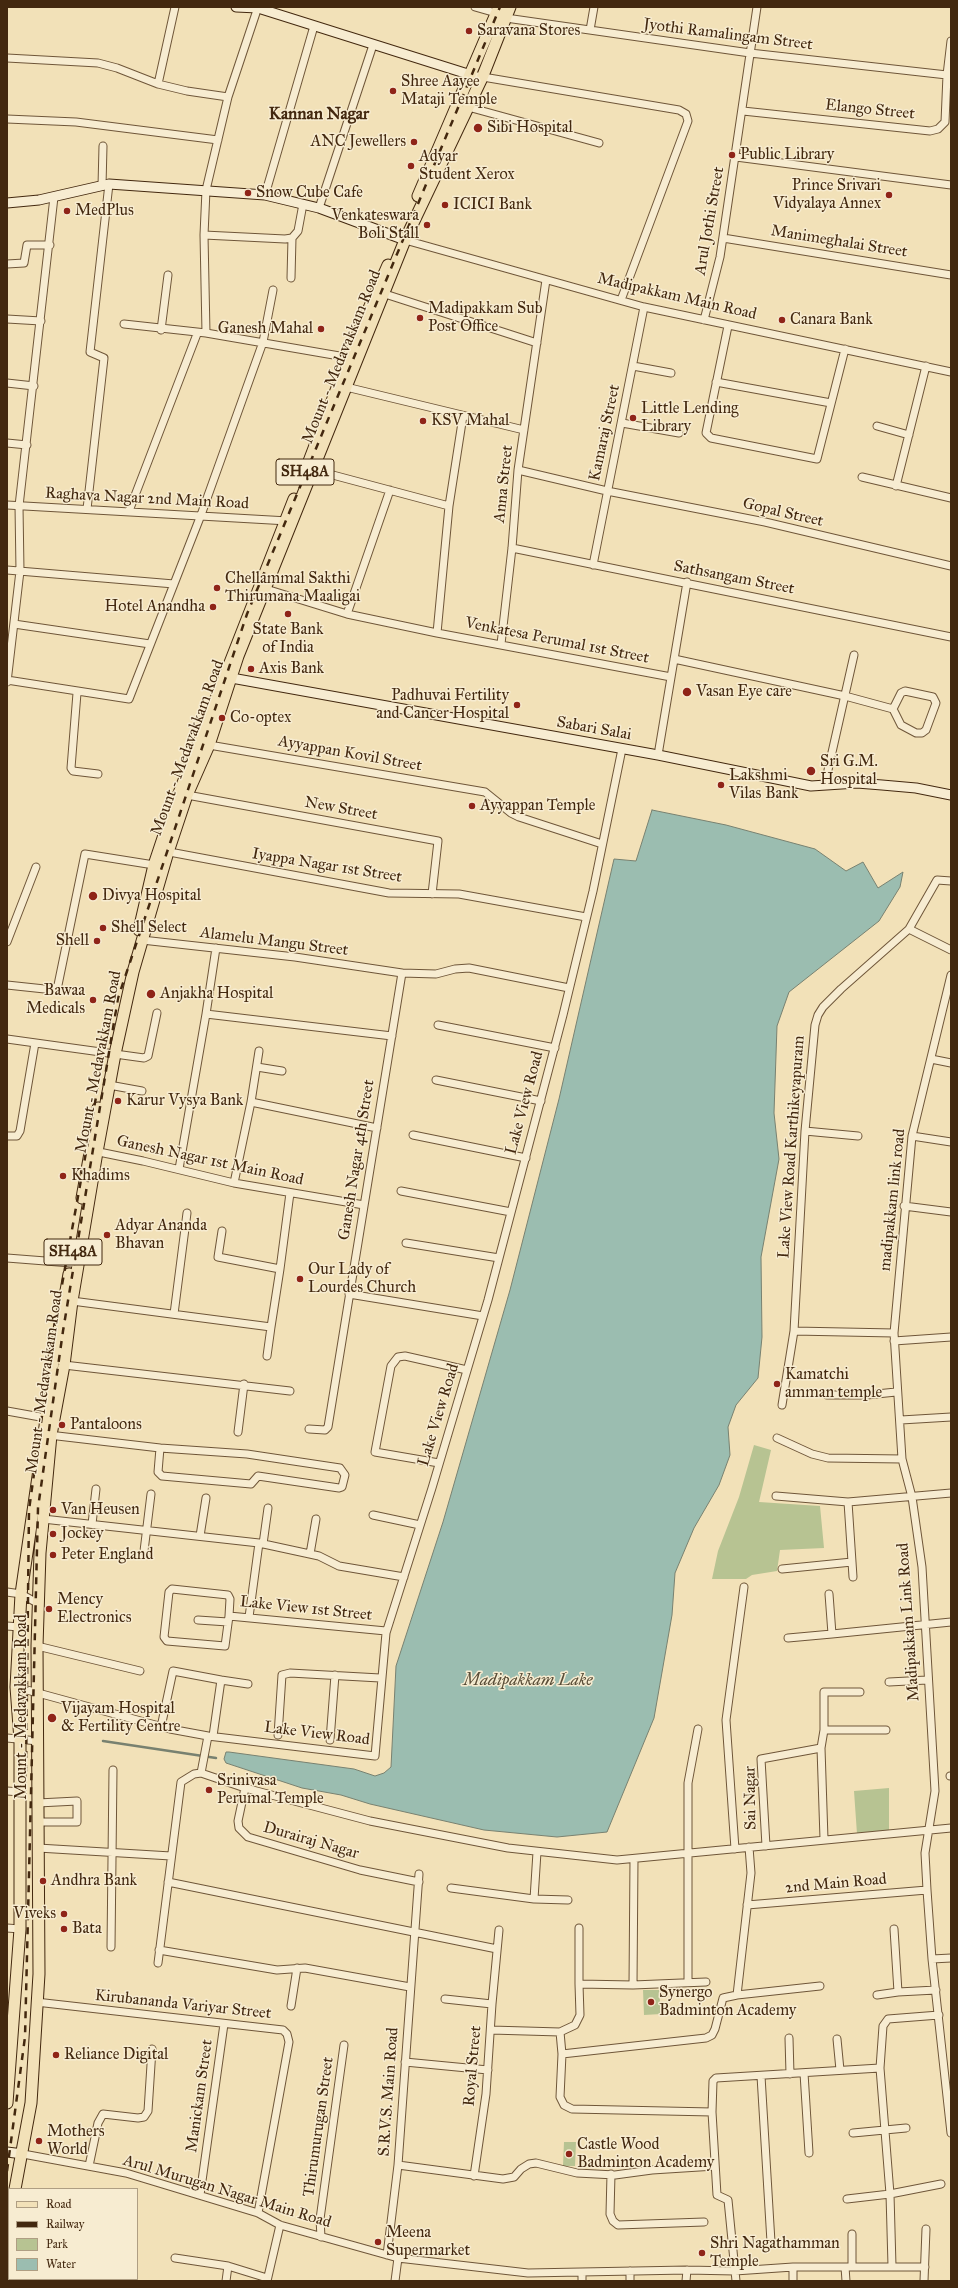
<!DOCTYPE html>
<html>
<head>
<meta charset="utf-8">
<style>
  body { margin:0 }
  #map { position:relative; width:958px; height:2288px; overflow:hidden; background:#f2e1b8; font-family:"IM FELL Great Primer",serif }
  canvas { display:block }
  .frame { position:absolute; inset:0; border:8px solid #43280f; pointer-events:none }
  .legend { position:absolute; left:8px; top:2188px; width:130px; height:92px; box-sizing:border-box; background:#f7ecd1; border:1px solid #af9e83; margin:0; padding:5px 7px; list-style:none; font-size:12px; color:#43280f }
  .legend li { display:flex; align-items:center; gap:8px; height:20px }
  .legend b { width:20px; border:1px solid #af9e83 }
</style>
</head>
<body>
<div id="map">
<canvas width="958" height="2288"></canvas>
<div class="frame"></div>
<ul class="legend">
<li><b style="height:5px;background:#f2e1b8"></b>Road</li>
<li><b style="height:5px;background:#43280f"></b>Railway</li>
<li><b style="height:11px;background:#b7c392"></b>Park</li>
<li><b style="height:11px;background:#9bbdb0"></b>Water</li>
</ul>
</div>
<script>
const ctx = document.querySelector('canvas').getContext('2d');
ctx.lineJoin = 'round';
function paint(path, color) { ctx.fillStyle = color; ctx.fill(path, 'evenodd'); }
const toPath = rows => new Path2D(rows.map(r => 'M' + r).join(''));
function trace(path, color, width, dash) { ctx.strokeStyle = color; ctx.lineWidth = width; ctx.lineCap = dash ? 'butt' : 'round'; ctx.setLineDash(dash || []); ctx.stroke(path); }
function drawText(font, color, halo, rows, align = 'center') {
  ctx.font = font + ' "IM FELL Great Primer",serif'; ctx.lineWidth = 3; ctx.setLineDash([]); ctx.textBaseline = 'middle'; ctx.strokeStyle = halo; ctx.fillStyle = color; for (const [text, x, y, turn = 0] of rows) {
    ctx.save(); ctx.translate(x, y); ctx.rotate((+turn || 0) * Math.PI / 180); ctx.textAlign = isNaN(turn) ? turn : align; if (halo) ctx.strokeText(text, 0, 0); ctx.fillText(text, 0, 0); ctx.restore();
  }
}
paint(toPath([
  [754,1445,771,1450,759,1502,820,1506,824,1548,780,1550,777,1571,752,1575,746,1579,712,1579,718,1551,739,1497],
  [889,1788,889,1831,857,1834,854,1791],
  [643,1990,659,1990,661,2014,644,2015],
  [564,2142,576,2142,575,2166,563,2166]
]), '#b7c392');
const water = toPath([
  [652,810,726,825,815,849,846,871,863,862,878,888,903,872,900,887,879,921,789,992,777,1026,774,1113,779,1159,761,1257,762,1337,758,1378,736,1405,728,1427,730,1455,719,1485,694,1528,675,1573,672,1615,654,1718,607,1832,557,1837,484,1830,370,1804,341,1795,302,1788,226,1763,224,1759,226,1752,229,1752,354,1769,375,1776,384,1773,391,1767,396,1666,443,1522,510,1290,559,1099,614,859,636,861,652,810]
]);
paint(water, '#9bbdb0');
trace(water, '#788170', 1);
trace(toPath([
  [103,1741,216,1758]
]), '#788170', 2.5);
const street = toPath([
  [475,7,496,13],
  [506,18,750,53,947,75],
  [590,30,594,7],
  [7,58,98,63,117,68,158,84,187,91,228,97],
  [471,75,679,110,686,114,688,121,621,300],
  [158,84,175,7],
  [468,107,599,143],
  [743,111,930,131,938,129,945,122,947,75,951,41],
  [7,119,76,122,218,140],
  [736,157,951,185],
  [102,186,103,146],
  [265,195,314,26],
  [319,208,373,45],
  [204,235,285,239,292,238,298,231,303,204],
  [723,238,951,275],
  [405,240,644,307,951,372],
  [7,264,24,263,27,245,50,245],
  [291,278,292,238],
  [385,294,537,343],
  [7,319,41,321],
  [704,320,720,257,757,7],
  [124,324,206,333,351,358],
  [728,326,706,433,711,438,817,459,845,349],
  [161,330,168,275],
  [206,333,204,235,206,190,228,97,258,7],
  [633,366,671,373],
  [716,382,831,403],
  [7,383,34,386],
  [346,387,524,430],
  [622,423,679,433],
  [877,426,909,435],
  [7,443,27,445],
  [314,470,449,506],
  [518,470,607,491,765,522,951,566],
  [862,477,951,498],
  [896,486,926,366],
  [7,505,288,521],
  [87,509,104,358,90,352,109,184],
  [129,511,197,334],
  [512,548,951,637],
  [593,565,644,307],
  [7,570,174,584],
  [266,589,347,614,437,633,671,677],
  [347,614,390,490],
  [14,624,150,644],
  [437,633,449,506,463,416],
  [501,644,512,548,518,470,546,280],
  [674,659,845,696,893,709,901,693,905,691,933,697,936,703,926,730,922,733,916,733,901,725,893,709],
  [7,680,129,699,201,515,263,342,273,290],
  [7,682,20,571,19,506,54,197],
  [77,693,71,768,73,771,98,774],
  [209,745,485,792,511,813,519,817,602,844],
  [658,755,687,582],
  [829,784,828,770,854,655],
  [187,795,438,841,432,894],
  [164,851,389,893,459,894,586,917],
  [909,929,951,950],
  [142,940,295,957,402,973,436,974,455,969,469,968,569,988],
  [7,942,36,867],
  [216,948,206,1014,392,1036],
  [951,975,912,1136,894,1333,902,1459,912,1497,922,1567,935,1791,925,1853,927,1890,932,1959,951,2133],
  [7,985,54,990,58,985,85,854,154,865],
  [438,1025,555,1048],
  [7,1039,108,1053],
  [115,1054,144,1058,148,1056,157,1013],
  [931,1059,951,1063],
  [257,1067,282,1071],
  [436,1080,541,1101],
  [109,1085,142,1091],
  [251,1102,259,1051],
  [805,1131,858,1136],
  [413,1135,526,1158],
  [7,1136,17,1136,20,1131,35,1043],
  [912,1136,951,1142],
  [94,1151,143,1161,234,1183,364,1205],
  [179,1169,206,1014],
  [234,1183,251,1102,377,1128],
  [401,1191,511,1212],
  [904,1206,951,1212],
  [222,1231,218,1257,280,1269,290,1193],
  [406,1243,499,1258],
  [7,1258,71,1263],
  [349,1294,483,1316],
  [72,1301,271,1327,280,1269],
  [174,1314,187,1213],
  [794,1331,894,1333],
  [894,1341,951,1337],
  [267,1356,271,1327],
  [64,1365,290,1391],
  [827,1395,867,1395,896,1392],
  [782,1405,794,1331,805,1131,815,1025,818,1015,823,1007,841,989,909,929,937,880,951,881],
  [7,1411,46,1418],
  [901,1420,951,1417],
  [309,1429,325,1430,328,1427,402,973],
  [238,1432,244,1384],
  [49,1435,160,1448,158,1472,162,1476,251,1484,258,1476,339,1488,342,1487,345,1475,340,1468,247,1454,160,1448],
  [777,1438,812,1454,828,1458,902,1459],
  [439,1463,375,1452,391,1366,398,1357,405,1356,467,1370],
  [776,1496,848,1502,951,1493],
  [848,1502,853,1577],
  [373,1515,420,1525],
  [43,1519,259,1543,319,1556,339,1566,404,1577],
  [92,1524,96,1489],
  [200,1536,206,1498],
  [263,1544,268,1508],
  [144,1551,151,1494],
  [310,1554,316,1519],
  [782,1569,852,1562],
  [7,1592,21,1594,39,1604],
  [229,1616,230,1599,228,1595,172,1589,169,1592,164,1637,167,1641,225,1646,229,1616,386,1631],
  [249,1617,259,1543],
  [198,1620,228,1622],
  [7,1626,19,1627],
  [832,1634,951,1622],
  [788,1638,832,1634,829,1594],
  [37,1646,140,1671],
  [889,1682,927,1680],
  [16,1687,170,1729,208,1736,375,1756,386,1633,432,1488,488,1300,563,1015,593,891,622,749],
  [860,1692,824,1692,824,1730,886,1730],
  [161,1727,173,1671,221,1680],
  [824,1730,821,1748,824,1839],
  [278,1735,282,1675,290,1673,380,1678],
  [213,1736,221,1680,248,1684],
  [7,1738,38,1741],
  [330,1740,335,1675],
  [201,1773,208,1736],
  [950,1776,951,1776],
  [245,1788,238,1821,239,1828,248,1837,360,1870,419,1882],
  [7,1791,20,1792],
  [38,1803,77,1801,77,1822,38,1822],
  [766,1846,761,1759,821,1748],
  [38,1848,171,1856],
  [735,1849,726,1720,744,1587],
  [537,1852,534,1899,568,1900],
  [168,1882,497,1949],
  [451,1888,534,1899],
  [747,1905,927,1890],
  [7,1928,20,1929],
  [579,1928,579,1984],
  [894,1929,898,1992,936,1990],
  [111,1947,113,1770],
  [159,1950,277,1970,305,1968,410,1987],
  [932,1959,951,1958],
  [158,1963,181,1782,194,1774,201,1773,245,1788,370,1821,508,1848,617,1860,951,1828],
  [688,1982,688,1783,698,1729],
  [633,1985,634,1859],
  [737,1995,751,1873,749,1847],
  [877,1995,898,1992],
  [445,1999,492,2004,486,2094,474,2176],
  [36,2002,283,2030,287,2034,289,2042,258,2213],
  [492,2004,499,1930],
  [291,2006,297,1968],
  [491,2030,560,2032,562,2054,560,2097,564,2105,572,2109,712,2112],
  [560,2032,575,2025,580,2015,579,1984,633,1985,706,1982],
  [789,2038,790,2074],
  [837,2039,840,2070],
  [562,2054,706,2038,712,2035,715,2029,723,1998,737,1995,820,1986],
  [405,2062,488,2070],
  [880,2068,890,2194,892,2266],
  [804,2073,809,2153],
  [761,2076,771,2242],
  [853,2133,906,2128],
  [23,2154,126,2173,258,2213,280,2225,398,2258,528,2273,687,2270,735,2271,793,2267,925,2267],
  [398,2165,503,2179,514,2177,521,2169,529,2164,536,2163,577,2173,615,2175,652,2170,715,2166],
  [89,2166,98,2123,103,2114,138,2118,144,2117,148,2111,152,2049],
  [611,2174,610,2214,613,2221,618,2225,704,2222],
  [200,2195,224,2024],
  [847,2199,890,2194,941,2184],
  [321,2237,320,2219,344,2045],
  [387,2255,398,2165,419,1874],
  [175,2258,228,2266],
  [793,2267,793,2281],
  [845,2267,846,2281],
  [852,2267,852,2234],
  [582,2272,582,2281],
  [131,2279,131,2281],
  [226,2281,228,2266,267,2278],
  [267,2281,280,2225],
  [395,2281,398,2258],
  [630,2281,630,2271],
  [686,2281,687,2270],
  [736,2281,728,2200,717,2195,712,2112,713,2081,716,2078,880,2068,883,2026,888,2019,939,2015],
  [924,2281,926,2229]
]);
const secondary = toPath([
  [236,7,258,8,471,75],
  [7,203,39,200,109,184,265,195,319,208,405,240],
  [226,677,658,755,811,786,857,783,882,785,916,788,951,795],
  [7,2152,23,2154]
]);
const primary = toPath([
  [418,196,499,7],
  [303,477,356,338,388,265],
  [139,930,154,865,172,811,294,499],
  [82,1198,98,1108],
  [7,2103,20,1929,20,1740,16,1687,21,1594,44,1435,51,1374,69,1274],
  [15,2189,31,2103,39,1974,37,1646,40,1553,51,1435,64,1365,72,1301,97,1152,115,1054,133,972,168,852,187,795,209,745,238,656,405,240,482,78,510,7],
  [7,2226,9,2215]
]);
trace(street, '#6f5639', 9);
trace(secondary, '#43280f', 11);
trace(primary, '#43280f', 13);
trace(street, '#f7ecd1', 7);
trace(secondary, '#f7ecd1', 9);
trace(primary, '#f2e1b8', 11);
trace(toPath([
  [26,1772,29,1510,54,1329,98,1086],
  [7,2171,25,2037,38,1508,63,1331,118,998,247,614,500,7]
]), '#43280f', 2.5, [7, 7]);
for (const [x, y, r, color] of [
  [469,31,4,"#8f2418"],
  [393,91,4,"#8f2418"],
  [478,128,5,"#8f2418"],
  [414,142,4,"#8f2418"],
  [732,155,4,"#8f2418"],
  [411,166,4,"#8f2418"],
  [248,193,4,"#8f2418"],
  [889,195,4,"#8f2418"],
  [445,205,4,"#8f2418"],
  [67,211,4,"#8f2418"],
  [427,225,4,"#8f2418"],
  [420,318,4,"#8f2418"],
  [782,320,4,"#8f2418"],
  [321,329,4,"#8f2418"],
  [633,418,4,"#8f2418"],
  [423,421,4,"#8f2418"],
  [217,588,4,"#8f2418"],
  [213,607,4,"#8f2418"],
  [288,614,4,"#8f2418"],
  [251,669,4,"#8f2418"],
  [687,692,5,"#8f2418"],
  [517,705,4,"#8f2418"],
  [222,718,4,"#8f2418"],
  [811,771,5,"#8f2418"],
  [721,785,4,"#8f2418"],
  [472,806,4,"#8f2418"],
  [93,896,5,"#8f2418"],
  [103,928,4,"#8f2418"],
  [97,941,4,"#8f2418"],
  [151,994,5,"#8f2418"],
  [93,1000,4,"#8f2418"],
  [118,1101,4,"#8f2418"],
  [63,1176,4,"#8f2418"],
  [107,1235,4,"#8f2418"],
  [300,1279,4,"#8f2418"],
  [777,1384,4,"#8f2418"],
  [62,1425,4,"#8f2418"],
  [53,1510,4,"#8f2418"],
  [53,1534,4,"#8f2418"],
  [53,1555,4,"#8f2418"],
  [49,1609,4,"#8f2418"],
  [52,1718,5,"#8f2418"],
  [209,1790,4,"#8f2418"],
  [43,1881,4,"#8f2418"],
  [64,1914,4,"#8f2418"],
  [64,1929,4,"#8f2418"],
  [651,2002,4,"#8f2418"],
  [56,2055,4,"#8f2418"],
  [39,2141,4,"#8f2418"],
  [569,2154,4,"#8f2418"],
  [378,2242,4,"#8f2418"],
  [702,2253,4,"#8f2418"]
]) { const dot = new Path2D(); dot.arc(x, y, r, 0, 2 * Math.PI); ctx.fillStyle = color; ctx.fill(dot); trace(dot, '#f7ecd1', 1.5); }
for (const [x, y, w] of [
  [305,472,58],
  [73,1252,58]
]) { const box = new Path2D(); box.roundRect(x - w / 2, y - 13, w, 26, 3); ctx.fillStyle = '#f7ecd1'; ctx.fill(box); trace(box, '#43280f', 1); }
drawText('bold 15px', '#43280f', null, [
  ["SH48A",305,472],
  ["SH48A",73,1252]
]);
drawText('16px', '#43280f', '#f7ecd1', [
  ["Saravana Stores",477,31],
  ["Shree Aayee",401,82],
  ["Mataji Temple",401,100],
  ["Sibi Hospital",487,128],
  ["ANC Jewellers",406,142,"right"],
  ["Public Library",740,155],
  ["Adyar",419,157],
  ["Student Xerox",419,175],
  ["Prince Srivari",881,186,"right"],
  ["Vidyalaya Annex",881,204,"right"],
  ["Snow Cube Cafe",256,193],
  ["ICICI Bank",453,205],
  ["MedPlus",75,211],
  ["Venkateswara",419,216,"right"],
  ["Boli Stall",419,234,"right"],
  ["Madipakkam Sub",428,309],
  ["Post Office",428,327],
  ["Canara Bank",790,320],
  ["Ganesh Mahal",313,329,"right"],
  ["Little Lending",641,409],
  ["Library",641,427],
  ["KSV Mahal",431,421],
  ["Chellammal Sakthi",225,579],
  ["Thirumana Maaligai",225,597],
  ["Hotel Anandha",205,607,"right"],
  ["State Bank",288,630,"center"],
  ["of India",288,648,"center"],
  ["Axis Bank",259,669],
  ["Vasan Eye care",696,692],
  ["Padhuvai Fertility",509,696,"right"],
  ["and Cancer Hospital",509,714,"right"],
  ["Co-optex",230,718],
  ["Sri G.M.",820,762],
  ["Hospital",820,780],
  ["Lakshmi",729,776],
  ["Vilas Bank",729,794],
  ["Ayyappan Temple",480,806],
  ["Divya Hospital",102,896],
  ["Shell Select",111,928],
  ["Shell",89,941,"right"],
  ["Bawaa",85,991,"right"],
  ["Medicals",85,1009,"right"],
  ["Anjakha Hospital",160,994],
  ["Karur Vysya Bank",126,1101],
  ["Khadims",71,1176],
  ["Adyar Ananda",115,1226],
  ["Bhavan",115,1244],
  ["Our Lady of",308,1270],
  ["Lourdes Church",308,1288],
  ["Kamatchi",785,1375],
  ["amman temple",785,1393],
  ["Pantaloons",70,1425],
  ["Van Heusen",61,1510],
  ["Jockey",61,1534],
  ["Peter England",61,1555],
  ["Mency",57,1600],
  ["Electronics",57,1618],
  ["Vijayam Hospital",61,1709],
  ["& Fertility Centre",61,1727],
  ["Srinivasa",217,1781],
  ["Perumal Temple",217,1799],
  ["Andhra Bank",51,1881],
  ["Viveks",56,1914,"right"],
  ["Bata",72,1929],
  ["Synergo",659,1993],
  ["Badminton Academy",659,2011],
  ["Reliance Digital",64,2055],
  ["Mothers",47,2132],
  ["World",47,2150],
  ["Castle Wood",577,2145],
  ["Badminton Academy",577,2163],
  ["Meena",386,2233],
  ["Supermarket",386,2251],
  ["Shri Nagathamman",710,2244],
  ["Temple",710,2262]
], 'left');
drawText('16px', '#43280f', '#f7ecd1', [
  ["Jyothi Ramalingam Street",728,35,7],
  ["Elango Street",870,110,6],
  ["Arul Jothi Street",710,221,-80],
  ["Manimeghalai Street",839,242,9],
  ["Madipakkam Main Road",677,297,13],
  ["Mount - Medavakkam Road",342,357,-68],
  ["Kamaraj Street",605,433,-78],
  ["Anna Street",504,484,-84],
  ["Raghava Nagar 2nd Main Road",147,499,3],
  ["Gopal Street",783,513,13],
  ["Sathsangam Street",734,578,11],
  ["Venkatesa Perumal 1st Street",557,641,11],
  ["Sabari Salai",594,729,10],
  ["Mount - Medavakkam Road",188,748,-70],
  ["Ayyappan Kovil Street",350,754,10],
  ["New Street",341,809,10],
  ["Iyappa Nagar 1st Street",327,866,9],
  ["Alamelu Mangu Street",274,942,7],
  ["Mount - Medavakkam Road",99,1062,-79],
  ["Lake View Road",525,1103,-75],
  ["Lake View Road Karthikeyapuram",792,1147,-86],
  ["Ganesh Nagar 4th Street",357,1160,-81],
  ["Ganesh Nagar 1st Main Road",210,1161,12],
  ["madipakkam link road",893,1200,-84],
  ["Mount - Medavakkam Road",45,1382,-82],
  ["Lake View Road",439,1415,-73],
  ["Lake View 1st Street",306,1609,6],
  ["Madipakkam Link Road",909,1622,-94],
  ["Mount - Medavakkam Road",22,1707,-90],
  ["Lake View Road",317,1734,7],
  ["Sai Nagar",751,1798,-91],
  ["Durairaj Nagar",311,1841,16],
  ["2nd Main Road",836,1884,-5],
  ["Kirubananda Variyar Street",183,2005,6],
  ["Royal Street",473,2066,-85],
  ["S.R.V.S. Main Road",389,2092,-86],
  ["Manickam Street",200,2096,-82],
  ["Thirumurugan Street",319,2127,-82],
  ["Arul Murugan Nagar Main Road",227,2192,17]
]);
drawText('bold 17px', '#43280f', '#f7ecd1', [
  ["Kannan Nagar",319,115]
]);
drawText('italic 17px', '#594d37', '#f7ecd1', [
  ["Madipakkam Lake",528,1681]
]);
</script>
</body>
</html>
